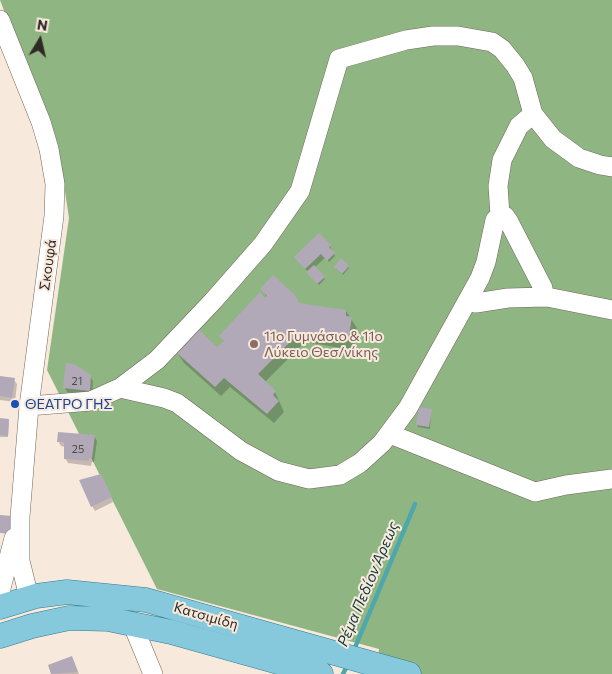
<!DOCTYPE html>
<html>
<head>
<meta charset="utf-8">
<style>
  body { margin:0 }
  #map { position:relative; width:612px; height:674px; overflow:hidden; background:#f8e9dd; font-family:Commissioner,sans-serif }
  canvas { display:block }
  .north { position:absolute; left:15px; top:15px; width:50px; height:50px; -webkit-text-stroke:4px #f8e9dd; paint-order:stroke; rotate:9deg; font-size:14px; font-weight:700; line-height:20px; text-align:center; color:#2f2a25 }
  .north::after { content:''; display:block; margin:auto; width:18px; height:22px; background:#2f2a25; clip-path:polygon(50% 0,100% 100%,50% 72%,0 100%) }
</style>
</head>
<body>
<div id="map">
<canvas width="612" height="674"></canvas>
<div class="north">N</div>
</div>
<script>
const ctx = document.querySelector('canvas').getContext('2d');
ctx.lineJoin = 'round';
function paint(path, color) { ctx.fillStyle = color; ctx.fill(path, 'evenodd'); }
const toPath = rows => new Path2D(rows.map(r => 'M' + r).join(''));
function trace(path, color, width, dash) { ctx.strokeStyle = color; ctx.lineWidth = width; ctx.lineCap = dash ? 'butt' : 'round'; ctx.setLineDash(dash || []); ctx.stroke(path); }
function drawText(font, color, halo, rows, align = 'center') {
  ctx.font = font + ' Commissioner,sans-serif'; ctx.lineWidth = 4; ctx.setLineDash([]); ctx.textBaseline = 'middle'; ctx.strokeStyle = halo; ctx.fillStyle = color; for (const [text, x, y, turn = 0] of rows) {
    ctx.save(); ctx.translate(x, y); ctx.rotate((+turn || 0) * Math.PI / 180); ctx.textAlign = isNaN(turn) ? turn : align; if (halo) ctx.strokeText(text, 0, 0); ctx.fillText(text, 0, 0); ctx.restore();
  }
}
paint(toPath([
  [0,0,612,0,612,674,377,674,379,649,157,589,47,370,69,218,60,158]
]), '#8fb682');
paint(toPath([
  [330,246,335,256,329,262,325,258,315,267,325,279,319,285,295,257],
  [348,266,349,268,343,275,336,269],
  [262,289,300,305,346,311,357,328,353,350,305,342,265,382,275,392,284,412,274,423,230,387,221,396,184,363,178,354,217,349,224,342,221,336,269,302],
  [90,376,93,381,92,395,67,392,65,388],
  [0,378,14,380,17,384,15,402,0,400],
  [431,410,430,429,418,427,417,425],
  [0,419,9,422,8,437,0,437],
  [94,436,97,441,94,462,92,462,91,466,68,463,65,458,65,447,61,446,58,441],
  [103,480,113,502,95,511,92,506],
  [74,662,79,674,53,674,49,666]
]), '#0003');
trace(toPath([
  [354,650,415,504],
  [343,674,348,664]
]), '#4ea7ac', 4.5);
paint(toPath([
  [319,233,331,245,329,247,335,253,327,261,321,254,305,269,294,257],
  [341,258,349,266,342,274,334,267],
  [314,265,325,277,317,284,306,272],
  [273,275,295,295,299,303,346,310,346,316,352,317,348,341,299,333,258,374,276,391,273,395,279,401,267,414,224,378,215,387,177,353,199,330,217,347,224,341,219,336,260,292,265,298,267,296,260,289],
  [66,363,76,365,91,375,90,391,63,388],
  [0,376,15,378,12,398,0,396],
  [419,407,432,409,429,427,416,425],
  [0,418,9,419,8,436,0,435],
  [58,432,95,435,92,458,89,458,89,461,64,459,64,442,57,442],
  [101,474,112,497,91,507,79,480],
  [0,515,13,516,11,534,0,533],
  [72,656,78,672,51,674,48,665]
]), '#b2a9b8');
const minor = toPath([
  [0,20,41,122,49,149,55,184,54,216,29,406,20,517,20,561,29,597],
  [533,114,519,126,502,160,498,186,500,215,505,216,509,222,543,288,543,295,547,297],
  [468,300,476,303,508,298,547,297,612,310],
  [120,388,164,398,177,403,241,451,278,471,309,479,340,475,360,463,382,443,408,408,480,278,486,262,495,220,500,215],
  [29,406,91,401,120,388,157,360,213,301,263,244,300,191,339,59,406,40,433,36,458,36,492,42,502,49,515,65,523,78,533,114,553,139,579,158,600,165,612,167],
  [390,434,535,492,566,485,612,479],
  [0,592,14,538],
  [132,623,153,674]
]);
const major = toPath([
  [0,607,36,596,67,592,146,600,409,674],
  [0,636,32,626,69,618,108,619,171,632,321,674]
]);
trace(minor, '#71655a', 20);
trace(major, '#337a8e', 25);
trace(minor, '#fff', 19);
trace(major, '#86c9dd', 24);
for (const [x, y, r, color] of [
  [254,344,5,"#8d6e63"],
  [15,404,5,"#1a4fb4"]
]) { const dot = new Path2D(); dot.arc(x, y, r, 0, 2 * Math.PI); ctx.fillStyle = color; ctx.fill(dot); trace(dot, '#f8e9dd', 2); }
drawText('11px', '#504a4a', null, [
  ["21",77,381],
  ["25",78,449]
]);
drawText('14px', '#2f2a25', '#f8e9dd', [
  ["Σκουφά",48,265,-82],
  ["Κατσιμίδη",206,616,16]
]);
drawText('14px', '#785e54', '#f8e9dd', [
  ["11ο Γυμνάσιο & 11ο",264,336],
  ["Λύκειο Θεσ/νίκης",264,352]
], 'left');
drawText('14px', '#164399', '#f8e9dd', [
  ["ΘΕΑΤΡΟ ΓΗΣ",25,404]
], 'left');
drawText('italic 15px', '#0f3a3c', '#f8e9dd', [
  ["Ρέμα Πεδίον Άρεως",368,584,-67]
]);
</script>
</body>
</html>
